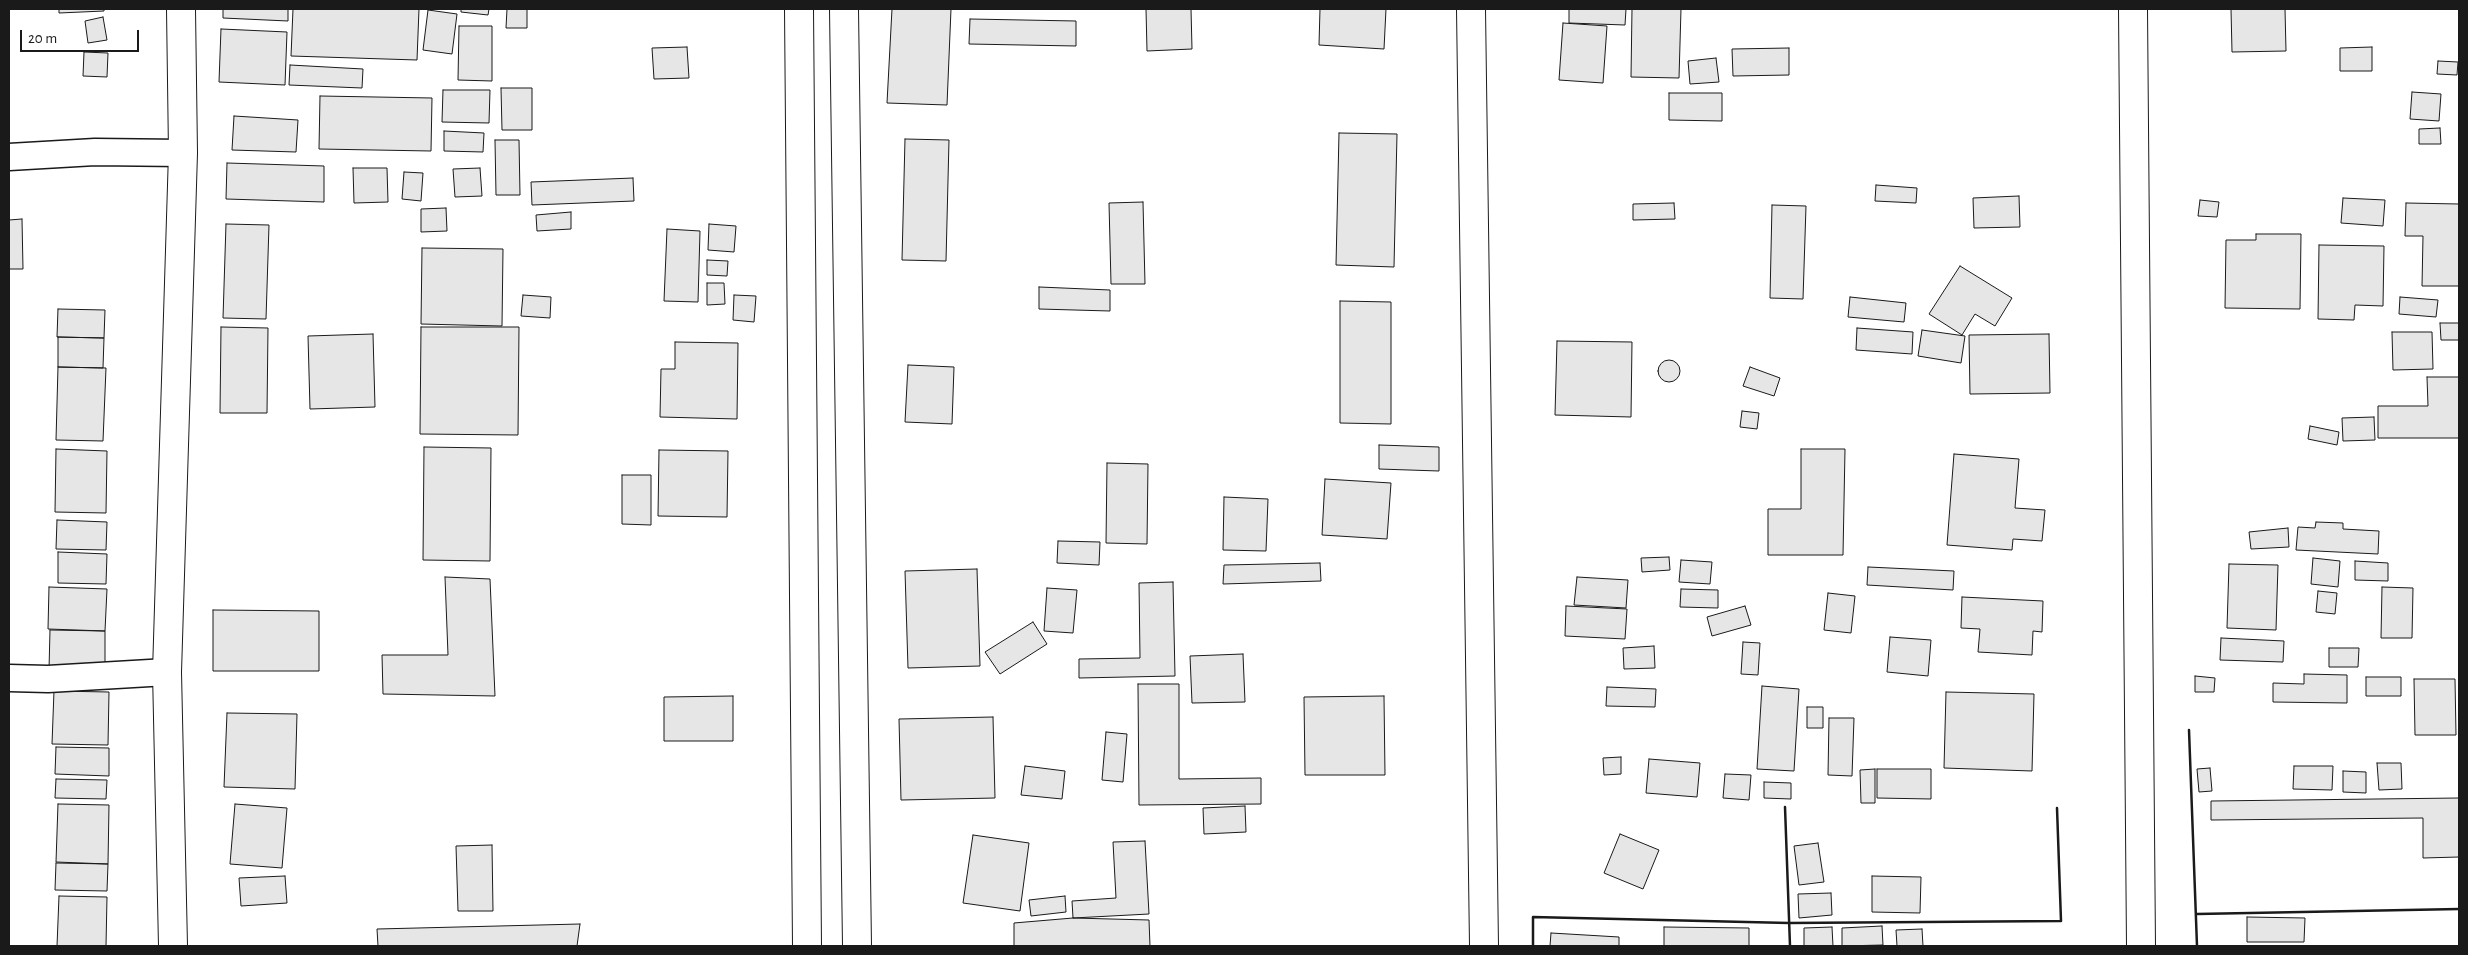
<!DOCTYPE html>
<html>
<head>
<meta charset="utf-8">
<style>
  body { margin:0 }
  #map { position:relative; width:2468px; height:955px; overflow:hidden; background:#fff; font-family:"Alegreya Sans",sans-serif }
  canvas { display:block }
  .frame { position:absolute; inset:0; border:10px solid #1a1a1a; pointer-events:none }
  .scale { position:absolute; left:20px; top:30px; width:119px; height:22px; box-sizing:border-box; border:2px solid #1a1a1a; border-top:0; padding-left:6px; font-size:15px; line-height:18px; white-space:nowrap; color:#1a1a1a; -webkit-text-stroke:4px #fff; paint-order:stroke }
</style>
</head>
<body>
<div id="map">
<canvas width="2468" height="955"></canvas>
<div class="frame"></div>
<div class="scale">20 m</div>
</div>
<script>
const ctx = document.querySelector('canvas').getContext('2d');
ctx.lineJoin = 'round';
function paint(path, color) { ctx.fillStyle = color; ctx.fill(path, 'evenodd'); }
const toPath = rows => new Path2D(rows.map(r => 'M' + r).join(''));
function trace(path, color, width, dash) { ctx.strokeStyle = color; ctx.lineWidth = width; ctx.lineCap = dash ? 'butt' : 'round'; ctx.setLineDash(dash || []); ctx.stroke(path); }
const building = toPath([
  [59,9,104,9,104,11,59,13,59,9],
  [223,9,288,9,288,21,223,18,223,9],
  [293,9,419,9,417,60,291,56,293,9],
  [461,9,489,9,488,15,461,12,461,9],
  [507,9,527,9,527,28,506,28,507,9],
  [892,9,951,9,947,105,887,103,892,9],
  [1146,9,1191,9,1192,49,1147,51,1146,9],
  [1320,9,1386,9,1384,49,1319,45,1320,9],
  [1569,9,1626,9,1625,25,1569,23,1569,9],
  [1632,9,1681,9,1679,78,1631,77,1632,9],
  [2231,9,2285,9,2286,51,2232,52,2231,9],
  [428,10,457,14,452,54,423,50,428,10],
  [103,17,107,40,88,43,85,21,103,17],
  [970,19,1076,21,1076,46,969,44,970,19],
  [1563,23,1607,26,1603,83,1559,80,1563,23],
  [459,26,492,26,492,81,458,80,459,26],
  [221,29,287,32,285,85,219,82,221,29],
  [687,47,689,78,654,79,652,48,687,47],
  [2372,47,2372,71,2340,71,2340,48,2372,47],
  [1789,48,1789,75,1733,76,1732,49,1789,48],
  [84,52,108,53,107,77,83,76,84,52],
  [1716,58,1719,82,1690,84,1688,61,1716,58],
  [2438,61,2458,62,2457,75,2437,74,2438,61],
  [290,65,363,69,362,88,289,85,290,65],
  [501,88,532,88,532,130,502,130,501,88],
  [443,90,490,90,489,123,442,122,443,90],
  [2412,92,2441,94,2439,121,2410,119,2412,92],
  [1669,93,1722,93,1722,121,1669,120,1669,93],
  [320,96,432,98,431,151,319,149,320,96],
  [234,116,298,120,296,152,232,150,234,116],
  [2440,128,2441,144,2419,144,2419,129,2440,128],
  [444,131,484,133,483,152,444,151,444,131],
  [1339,133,1397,134,1394,267,1336,265,1339,133],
  [905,139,949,140,946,261,902,260,905,139],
  [495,140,519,140,520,195,496,195,495,140],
  [227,163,324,166,324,202,226,199,227,163],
  [353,168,387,168,388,202,354,203,353,168],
  [480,168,482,196,455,197,453,169,480,168],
  [404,172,423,173,421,201,402,199,404,172],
  [633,178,634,201,532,205,531,182,633,178],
  [1876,185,1917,188,1916,203,1875,201,1876,185],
  [2019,196,2020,227,1974,228,1973,198,2019,196],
  [2343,198,2385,200,2383,226,2341,223,2343,198],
  [2200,200,2219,202,2217,217,2198,216,2200,200],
  [1143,202,1145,284,1111,284,1109,203,1143,202],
  [1674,203,1675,219,1633,220,1633,204,1674,203],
  [2406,203,2459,204,2459,286,2422,286,2423,236,2405,236,2406,203],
  [1772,205,1806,206,1803,299,1770,298,1772,205],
  [446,208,447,231,421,232,421,209,446,208],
  [571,212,571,229,537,231,536,215,571,212],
  [22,219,23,269,9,269,9,220,22,219],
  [226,224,269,225,266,319,223,318,226,224],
  [709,224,736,226,734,252,708,250,709,224],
  [667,229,700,231,698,302,664,301,667,229],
  [2256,234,2301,234,2300,309,2225,308,2226,240,2256,240,2256,234],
  [2319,245,2384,246,2383,306,2355,305,2354,320,2318,319,2319,245],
  [422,248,503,249,502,326,421,324,422,248],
  [707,260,728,261,727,276,707,275,707,260],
  [1960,266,2012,298,1995,326,1975,314,1962,335,1929,314,1960,266],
  [707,283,724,283,725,304,707,305,707,283],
  [1039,287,1110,290,1110,311,1039,309,1039,287],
  [523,295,551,297,550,318,521,316,523,295],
  [734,295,756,296,754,322,733,320,734,295],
  [1850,297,1906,303,1904,322,1848,317,1850,297],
  [2400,297,2438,300,2436,317,2399,314,2400,297],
  [1340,301,1391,302,1391,424,1340,423,1340,301],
  [58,309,105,310,104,338,57,337,58,309],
  [2440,323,2459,323,2459,340,2441,340,2440,323],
  [221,327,268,328,267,413,220,413,221,327],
  [421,327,519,327,518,435,420,434,421,327],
  [1857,328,1913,332,1912,354,1856,350,1857,328],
  [1922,330,1965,336,1961,363,1918,356,1922,330],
  [2392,332,2432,332,2433,369,2393,370,2392,332],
  [373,334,375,407,310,409,308,336,373,334],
  [2049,334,2050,393,1970,394,1969,335,2049,334],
  [58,337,104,338,103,368,58,367,58,337],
  [1557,341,1632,342,1631,417,1555,415,1557,341],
  [675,342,738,343,737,419,660,417,661,369,675,369,675,342],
  '1658 371a11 11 0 1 1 22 0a11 11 0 1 1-22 0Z',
  [908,365,954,367,952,424,905,422,908,365],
  [58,367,106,368,103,441,56,440,58,367],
  [1750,367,1780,378,1774,396,1743,386,1750,367],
  [2427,377,2459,377,2459,438,2378,438,2378,406,2428,406,2427,377],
  [1742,411,1759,413,1757,429,1740,427,1742,411],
  [2374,417,2375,440,2343,441,2342,418,2374,417],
  [2310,426,2339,432,2337,445,2308,439,2310,426],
  [1379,445,1439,447,1439,471,1379,469,1379,445],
  [424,447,491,448,490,561,423,560,424,447],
  [56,449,107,451,106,513,55,512,56,449],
  [1801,449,1845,449,1843,555,1768,555,1768,509,1801,509,1801,449],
  [659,450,728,451,727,517,658,516,659,450],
  [1954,454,2019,459,2015,508,2045,510,2042,541,2013,539,2012,550,1947,545,1954,454],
  [1107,463,1148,464,1147,544,1106,543,1107,463],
  [622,475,651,475,651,525,622,524,622,475],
  [1325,479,1391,483,1387,539,1322,535,1325,479],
  [1224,497,1268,499,1266,551,1223,550,1224,497],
  [57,520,107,522,106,550,56,549,57,520],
  [2316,522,2343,523,2343,529,2379,531,2378,554,2296,550,2298,527,2315,528,2316,522],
  [2288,528,2289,547,2251,549,2249,532,2288,528],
  [1058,541,1100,542,1099,565,1057,563,1058,541],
  [58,552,107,554,106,584,58,583,58,552],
  [1669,557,1670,570,1642,572,1641,558,1669,557],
  [2313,558,2340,561,2338,587,2311,584,2313,558],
  [1681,560,1712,562,1710,584,1679,582,1681,560],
  [2355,561,2388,563,2388,581,2355,580,2355,561],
  [1320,563,1321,581,1223,584,1224,565,1320,563],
  [2229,564,2278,565,2276,630,2227,628,2229,564],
  [1868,567,1954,571,1953,590,1867,585,1868,567],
  [977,569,980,666,908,668,905,571,977,569],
  [445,577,490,579,495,696,383,694,382,655,448,655,445,577],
  [1577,577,1628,580,1626,608,1574,605,1577,577],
  [1173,582,1175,676,1079,678,1079,659,1140,658,1139,583,1173,582],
  [49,587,107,589,105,631,48,629,49,587],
  [2382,587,2413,588,2412,638,2381,638,2382,587],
  [1047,588,1077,590,1073,633,1044,631,1047,588],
  [1681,589,1718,590,1718,608,1680,607,1681,589],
  [2318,591,2337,593,2335,614,2316,612,2318,591],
  [1828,593,1855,596,1851,633,1824,630,1828,593],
  [1962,597,2043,601,2042,632,2033,631,2032,655,1978,652,1980,629,1961,628,1962,597],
  [1566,606,1627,609,1625,639,1565,636,1566,606],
  [1745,606,1751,625,1712,636,1707,617,1745,606],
  [213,610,319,611,319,671,213,671,213,610],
  [1033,622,1047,644,1000,674,985,652,1033,622],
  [50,630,105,631,105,671,49,670,50,630],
  [1890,637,1931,640,1928,676,1887,672,1890,637],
  [2221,638,2284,641,2283,662,2220,660,2221,638],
  [1743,642,1760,643,1758,675,1741,674,1743,642],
  [1654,646,1655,668,1624,669,1623,648,1654,646],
  [2329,648,2359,648,2358,667,2329,667,2329,648],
  [1243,654,1245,702,1192,703,1190,656,1243,654],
  [2304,674,2347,675,2347,703,2273,702,2273,683,2304,684,2304,674],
  [2195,676,2215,678,2214,692,2195,692,2195,676],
  [2366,677,2401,677,2401,696,2366,696,2366,677],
  [2414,679,2455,679,2456,735,2415,735,2414,679],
  [1138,684,1179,684,1179,779,1261,778,1261,804,1139,805,1138,684],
  [1762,686,1799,689,1794,771,1757,769,1762,686],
  [1607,687,1656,689,1655,707,1606,706,1607,687],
  [54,691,109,692,108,745,52,744,54,691],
  [1946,692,2034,694,2032,771,1944,768,1946,692],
  [733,696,733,741,664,741,664,697,733,696],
  [1384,696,1385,775,1305,775,1304,697,1384,696],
  [1807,707,1823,707,1823,728,1807,728,1807,707],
  [227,713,297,714,295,789,224,787,227,713],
  [993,717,995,798,901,800,899,719,993,717],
  [1829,718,1854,718,1852,776,1828,775,1829,718],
  [1106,732,1127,734,1123,782,1102,780,1106,732],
  [56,747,109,748,109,776,55,774,56,747],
  [1621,757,1621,774,1604,775,1603,758,1621,757],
  [1649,759,1700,763,1697,797,1646,793,1649,759],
  [2377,763,2401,763,2402,789,2379,790,2377,763],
  [1025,766,1065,771,1062,799,1021,795,1025,766],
  [2294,766,2333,766,2332,790,2293,789,2294,766],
  [2210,768,2212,791,2199,792,2197,769,2210,768],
  [1875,769,1875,803,1861,803,1860,770,1875,769],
  [1877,769,1931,769,1931,799,1877,798,1877,769],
  [2343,771,2366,772,2366,793,2343,792,2343,771],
  [1725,774,1751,775,1749,800,1723,798,1725,774],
  [56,779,107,780,106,799,55,798,56,779],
  [1764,782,1791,783,1791,799,1764,798,1764,782],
  [2459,798,2459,857,2423,858,2423,818,2211,820,2211,801,2459,798],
  [58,804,109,805,108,864,56,862,58,804],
  [235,804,287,808,282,868,230,864,235,804],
  [1245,806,1246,832,1204,834,1203,808,1245,806],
  [1620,834,1659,850,1643,889,1604,873,1620,834],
  [973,835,1029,843,1020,911,963,903,973,835],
  [1145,841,1149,914,1073,918,1072,901,1116,898,1113,842,1145,841],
  [1818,843,1824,882,1799,885,1794,846,1818,843],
  [492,845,493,911,458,911,456,846,492,845],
  [56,863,108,864,107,891,55,890,56,863],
  [285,876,287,903,241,906,239,878,285,876],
  [1872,876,1921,877,1920,913,1872,912,1872,876],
  [1831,893,1832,915,1799,918,1798,894,1831,893],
  [59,896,107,897,106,946,57,946,59,896],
  [1065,896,1066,912,1031,916,1029,900,1065,896],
  [2247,917,2305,918,2304,942,2247,942,2247,917],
  [1073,918,1149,920,1150,946,1014,946,1014,923,1073,918],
  [580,924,577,946,378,946,377,929,580,924],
  [1882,926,1883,945,1842,946,1842,928,1882,926],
  [1664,927,1749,928,1749,946,1664,946,1664,927],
  [1832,927,1833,946,1804,946,1804,928,1832,927],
  [1922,929,1923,946,1897,946,1896,930,1922,929],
  [1551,933,1619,937,1619,946,1550,946,1551,933]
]);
paint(building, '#e6e6e6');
trace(building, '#1a1a1a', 1);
const pedestrian = toPath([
  [9,157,95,152,183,153],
  [9,678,48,679,167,672]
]);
const minor = toPath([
  [1471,9,1484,946],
  [2133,9,2141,946],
  [173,946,167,672,183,153,181,9]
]);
const tertiary = toPath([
  [799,9,807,946],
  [844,9,857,946]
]);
trace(pedestrian, '#1a1a1a', 29);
trace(minor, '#1a1a1a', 30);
trace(tertiary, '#1a1a1a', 30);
trace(pedestrian, '#fff', 26);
trace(minor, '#fff', 28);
trace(tertiary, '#fff', 28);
trace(toPath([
  [2189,730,2197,946],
  [1785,807,1790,946],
  [2197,914,2459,909],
  [1533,946,1533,917,1789,923,2061,921,2057,808]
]), '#1a1a1a', 2.5);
</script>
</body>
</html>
